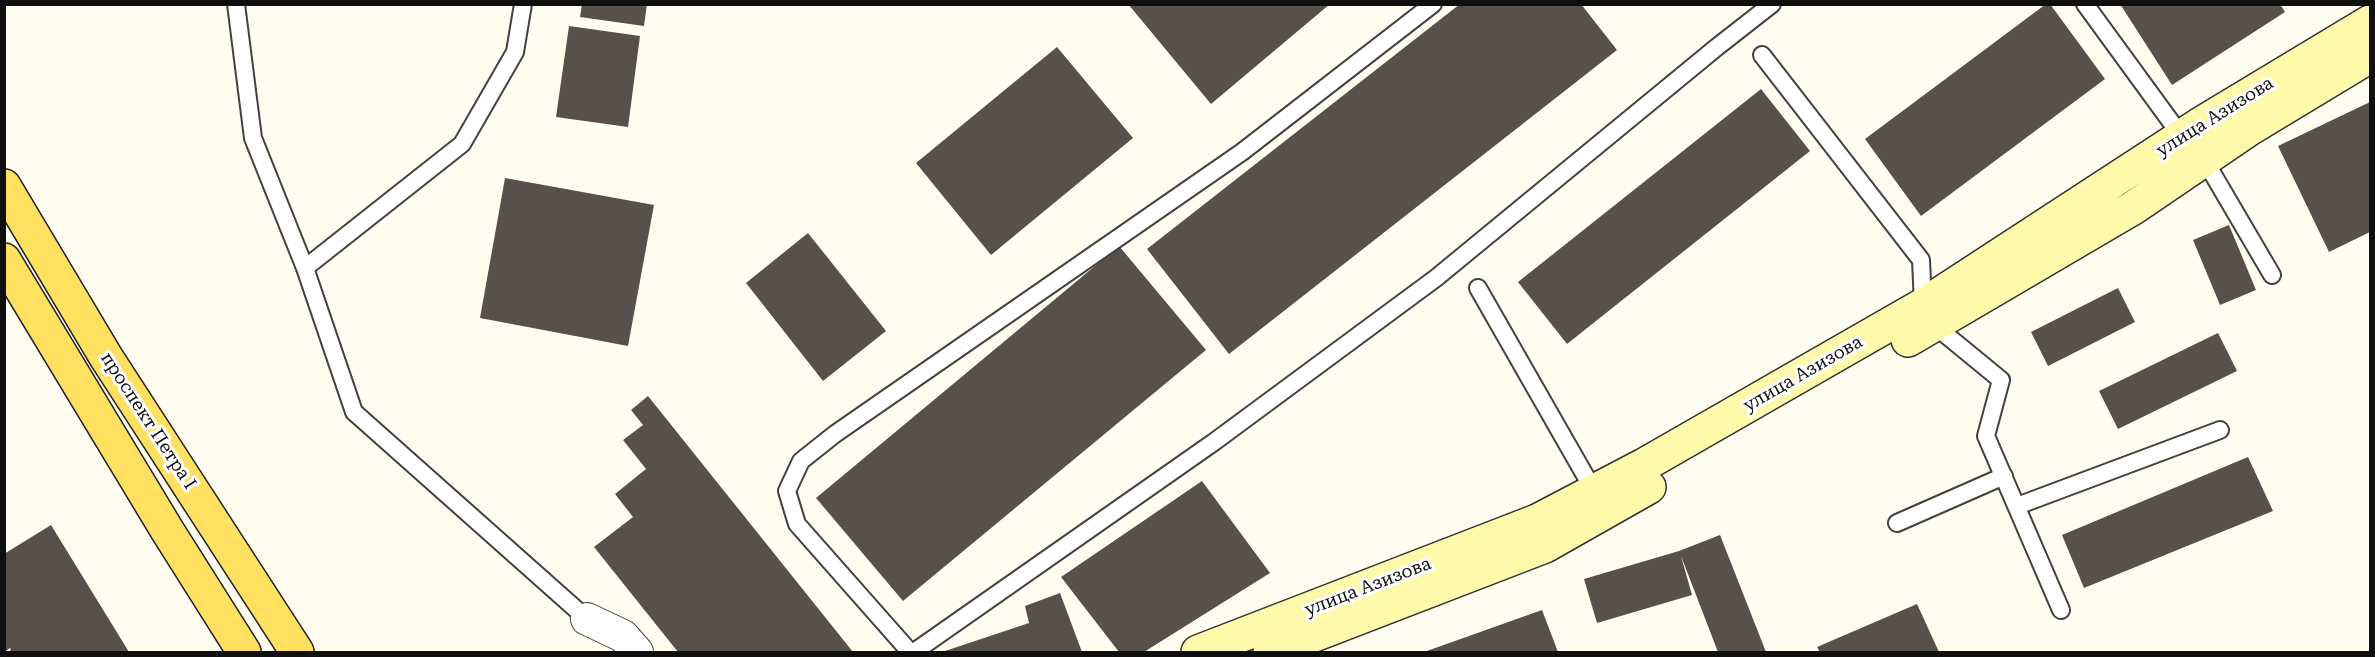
<!DOCTYPE html>
<html>
<head>
<meta charset="utf-8">
<style>
  body { margin:0 }
  #map { position:relative; width:2375px; height:657px; overflow:hidden; background:#fffdf0; font-family:"Roboto Serif",serif }
  canvas { display:block }
  .frame { position:absolute; inset:0; border:6px solid #0f0f0f; pointer-events:none }
</style>
</head>
<body>
<div id="map">
<canvas width="2375" height="657"></canvas>
<div class="frame"></div>
</div>
<script>
const ctx = document.querySelector('canvas').getContext('2d');
ctx.lineJoin = 'round';
function paint(path, color) { ctx.fillStyle = color; ctx.fill(path, 'evenodd'); }
const toPath = rows => new Path2D(rows.map(r => 'M' + r).join(''));
function trace(path, color, width, dash) { ctx.strokeStyle = color; ctx.lineWidth = width; ctx.lineCap = dash ? 'butt' : 'round'; ctx.setLineDash(dash || []); ctx.stroke(path); }
function drawText(font, color, halo, rows, align = 'center') {
  ctx.font = font + ' "Roboto Serif",serif'; ctx.lineWidth = 6; ctx.setLineDash([]); ctx.textBaseline = 'middle'; ctx.strokeStyle = halo; ctx.fillStyle = color; for (const [text, x, y, turn = 0] of rows) {
    ctx.save(); ctx.translate(x, y); ctx.rotate((+turn || 0) * Math.PI / 180); ctx.textAlign = isNaN(turn) ? turn : align; if (halo) ctx.strokeText(text, 0, 0); ctx.fillText(text, 0, 0); ctx.restore();
  }
}
paint(toPath([
  [582,4,647,4,644,26,580,17],
  [1128,4,1330,4,1211,104],
  [1460,4,1581,4,1617,50,1229,354,1147,249],
  [2046,4,2050,4,2105,79,1921,216,1865,139],
  [2120,4,2280,4,2285,12,2172,85],
  [569,26,640,36,628,127,556,117],
  [1057,47,1133,138,991,255,916,163],
  [1761,89,1810,151,1567,344,1518,282],
  [2370,102,2370,232,2329,252,2278,146],
  [505,178,654,205,628,346,480,318],
  [2229,225,2256,290,2220,305,2193,240],
  [808,233,886,331,823,381,746,283],
  [1119,246,1206,350,903,601,816,498],
  [2118,288,2135,322,2048,366,2031,332],
  [2218,333,2237,371,2118,429,2099,391],
  [648,396,853,652,678,652,594,547,633,517,615,494,646,469,623,440,643,425,631,410],
  [2248,457,2273,511,2084,588,2062,535],
  [1202,481,1270,573,1144,652,1119,652,1061,577],
  [51,525,129,652,7,652,11,650,10,648,4,652,4,554],
  [1720,535,1766,652,1718,652,1681,556,1692,595,1597,623,1584,579,1679,551],
  [1060,593,1082,652,942,652,1029,623,1025,606],
  [1917,604,1939,652,1820,652,1817,647],
  [1542,610,1558,652,1424,652]
]), '#58504a');
const lane = toPath([
  [236,4,253,138,305,268,354,412,587,619],
  [2085,4,2182,137],
  [1762,55,1921,260,1923,305,1934,325,2001,380,1986,436,2061,610],
  [2204,159,2272,275],
  [305,268,462,144,515,52,523,4],
  [1478,288,1594,491],
  [2017,506,2220,430],
  [1897,523,2004,476],
  [910,652,797,524,787,491,801,461,835,434,1242,152,1433,4],
  [914,652,1214,442,1436,278,1717,47,1772,4]
]);
const street = toPath([
  [587,619,623,636,637,652]
]);
const secondary = toPath([
  [1908,340,2133,208,2249,129,2370,56],
  [1198,652,1537,521,1644,465,1923,305,2199,125,2370,22],
  [1270,652,1545,546,1649,487]
]);
const primary = toPath([
  [4,186,106,357,297,652],
  [4,260,167,530,244,652]
]);
trace(lane, '#424242', 20);
trace(street, '#424242', 34);
trace(secondary, '#313131', 36);
trace(primary, '#202020', 36);
trace(lane, '#fff', 16);
trace(street, '#fff', 32);
trace(secondary, '#fffaab', 33);
trace(primary, '#ffe060', 33);
drawText('18px', '#0f0f0f', '#fff', [
  ["улица Азизова",2215,117,-32],
  ["улица Азизова",1803,374,-30],
  ["проспект Петра I",148,421,57],
  ["улица Азизова",1368,587,-21]
]);
</script>
</body>
</html>
